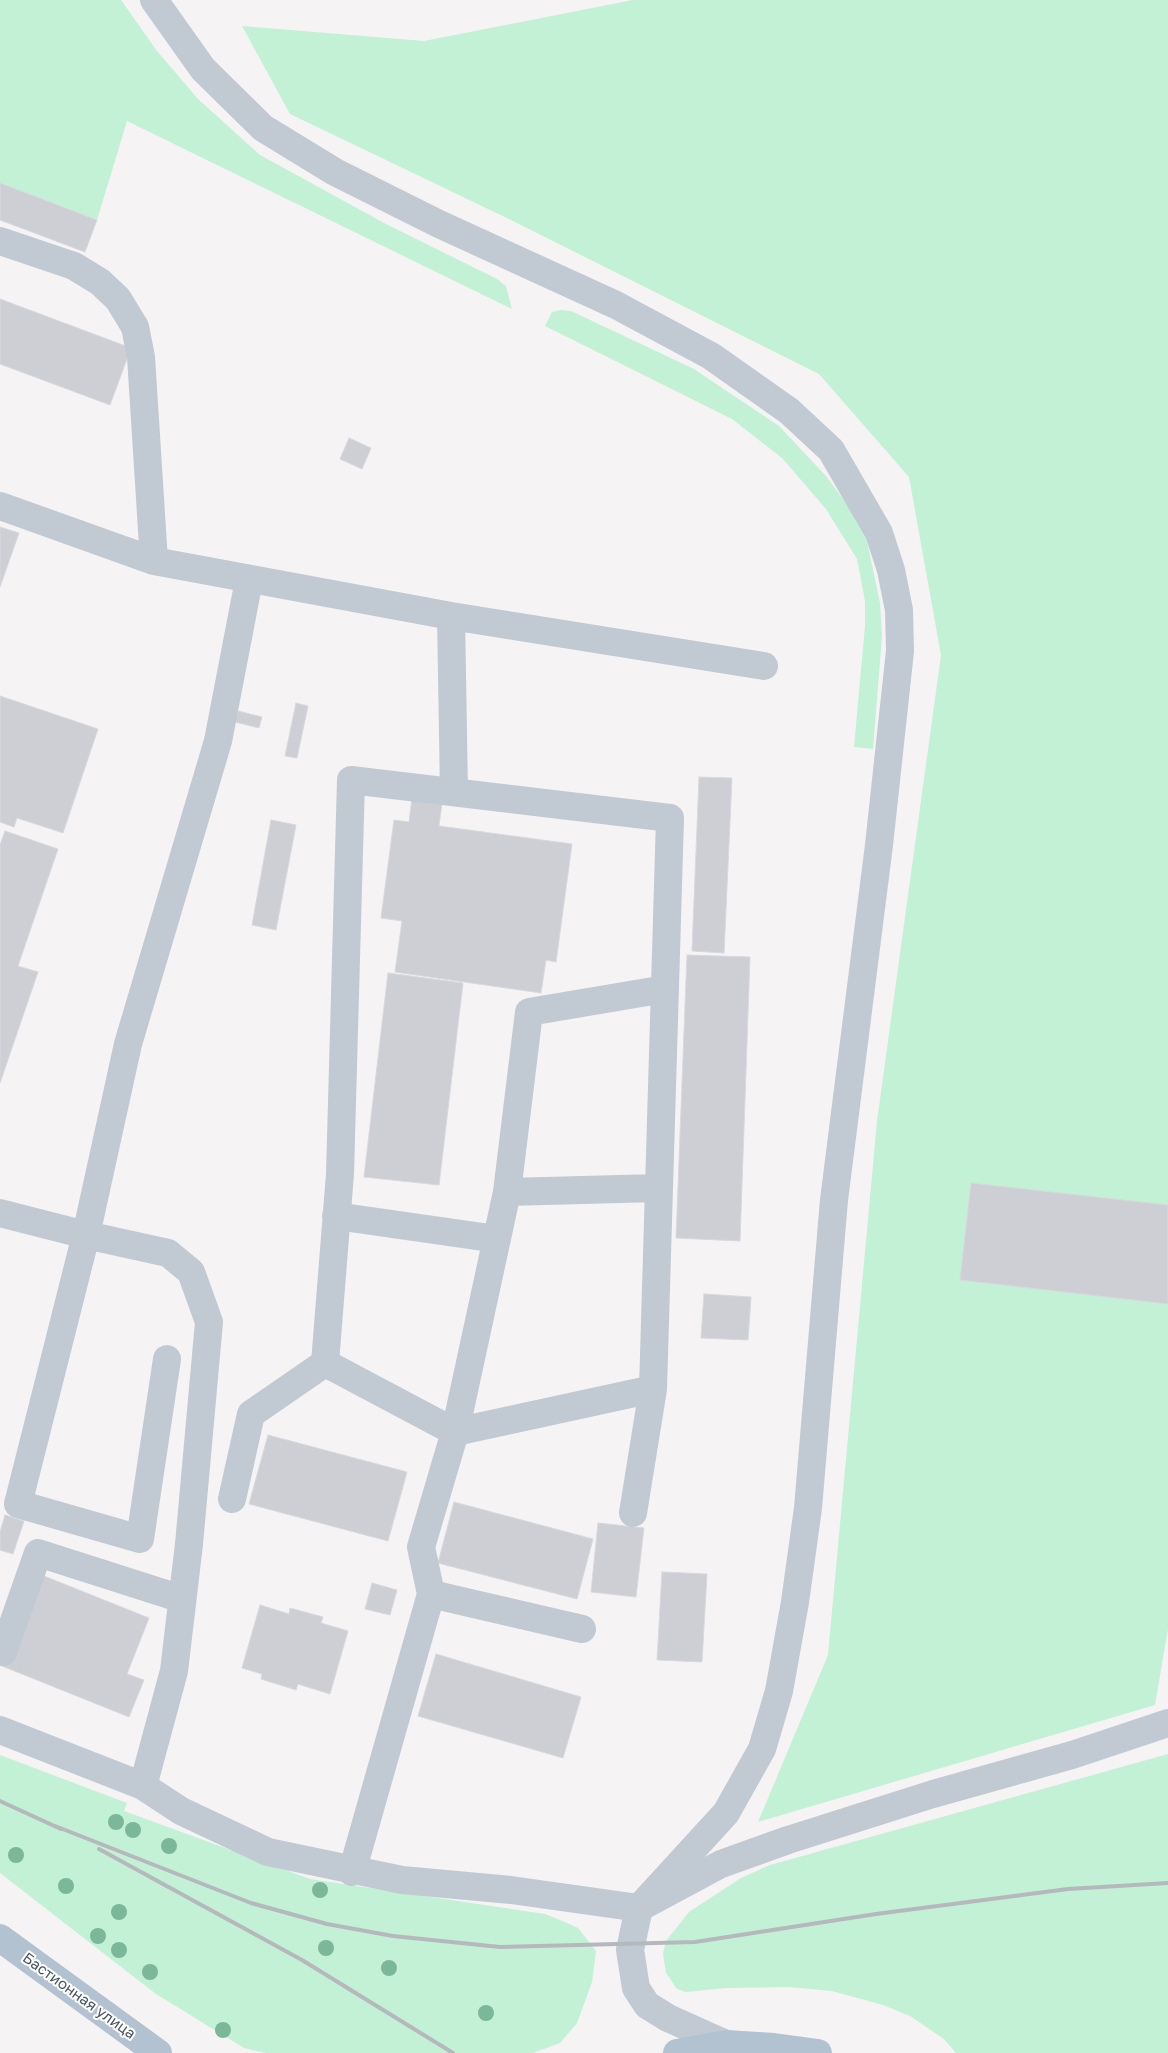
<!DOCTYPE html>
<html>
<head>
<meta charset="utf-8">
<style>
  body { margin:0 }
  canvas { display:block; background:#f5f3f3 }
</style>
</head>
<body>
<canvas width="1168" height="2053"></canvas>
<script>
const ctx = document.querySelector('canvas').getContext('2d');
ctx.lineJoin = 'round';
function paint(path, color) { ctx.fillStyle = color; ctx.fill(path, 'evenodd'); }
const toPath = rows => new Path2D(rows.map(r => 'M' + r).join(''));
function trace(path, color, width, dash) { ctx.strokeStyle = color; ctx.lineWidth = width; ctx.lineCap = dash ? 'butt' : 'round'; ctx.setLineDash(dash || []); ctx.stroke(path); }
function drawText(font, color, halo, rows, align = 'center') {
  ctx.font = font + ' "Golos Text",sans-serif'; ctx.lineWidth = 4; ctx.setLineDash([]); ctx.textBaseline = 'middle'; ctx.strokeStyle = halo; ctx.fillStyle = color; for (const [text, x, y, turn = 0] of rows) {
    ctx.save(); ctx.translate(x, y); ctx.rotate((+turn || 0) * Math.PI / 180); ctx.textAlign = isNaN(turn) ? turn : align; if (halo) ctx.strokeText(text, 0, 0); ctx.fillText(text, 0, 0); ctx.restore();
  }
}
paint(toPath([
  [0,0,121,0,157,51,198,99,260,155,386,224,497,279,506,286,512,309,127,121,97,220,0,183],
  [633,0,1168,0,1168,1629,1155,1705,758,1822,828,1655,877,1121,941,655,909,477,819,374,509,219,290,114,242,26,424,41],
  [560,310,571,311,694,369,779,426,826,476,846,503,867,541,880,603,882,636,873,749,854,747,865,626,865,601,857,559,826,509,782,458,732,419,545,326,552,312],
  [1168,1754,1168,2053,956,2053,944,2039,910,2016,883,2005,832,1991,789,1987,726,1988,686,1992,677,1989,666,1973,663,1954,666,1941,689,1912,741,1878,770,1865],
  [0,1755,127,1803,124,1811,310,1879,545,1914,567,1923,578,1928,596,1951,592,1982,577,2023,560,2043,533,2053,266,2053,244,2048,156,1994,0,1873]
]), '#c3f1d5');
const building = toPath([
  [0,183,97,220,85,252,0,220,0,183],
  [0,299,131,348,110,405,0,364,0,299],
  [349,438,371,448,362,469,340,459,349,438],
  [0,527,19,533,0,587,0,527],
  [0,696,98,729,63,833,17,818,14,827,0,822,0,696],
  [296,703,308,706,297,758,285,756,296,703],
  [238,711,262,717,259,728,235,722,238,711],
  [699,777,732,778,724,953,692,951,699,777],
  [412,798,442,803,439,826,572,844,556,962,546,960,541,993,395,972,402,921,381,918,394,820,409,822,412,798],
  [271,820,296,825,276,930,252,925,271,820],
  [5,831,58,849,18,966,38,972,0,1083,0,845,5,831],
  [687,955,750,957,740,1241,676,1238,687,955],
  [388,973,463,983,439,1185,364,1177,388,973],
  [971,1183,1168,1205,1168,1304,960,1280,971,1183],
  [704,1294,751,1297,748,1340,701,1338,704,1294],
  [268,1435,407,1472,388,1541,249,1504,268,1435],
  [454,1502,593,1539,577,1599,438,1563,454,1502],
  [5,1515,24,1521,13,1554,0,1550,0,1532,5,1515],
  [598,1523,644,1528,636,1597,591,1592,598,1523],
  [662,1572,707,1574,702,1662,657,1660,662,1572],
  [39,1574,149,1618,127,1674,144,1680,129,1717,2,1666,39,1574],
  [372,1583,397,1590,390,1615,365,1609,372,1583],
  [260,1605,289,1614,290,1608,323,1617,321,1623,348,1631,330,1694,298,1684,296,1690,261,1679,262,1674,242,1668,260,1605],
  [436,1654,581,1697,563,1758,418,1716,436,1654]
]);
paint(building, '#cdcfd5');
trace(building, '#d7d9de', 1);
trace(toPath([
  [154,0,203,69,263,128,335,172,439,224,616,305,711,356,789,411,831,450,879,533,891,570,899,610,900,651,879,845,834,1200,808,1508,795,1602,779,1691,762,1749,726,1813,639,1908,630,1950,636,1988,647,2005,668,2018,726,2044],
  [0,241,74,266,100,282,118,299,135,327,141,357,154,561],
  [0,506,154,561,451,616,764,666],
  [451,616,454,792],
  [351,780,670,818,653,1389,455,1432,325,1363,340,1174,351,780],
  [507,1192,657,1188],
  [0,1213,86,1235,168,1253,191,1272,209,1322,189,1544,174,1671,143,1786],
  [336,1216,497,1239],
  [167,1359,140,1539,18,1504,86,1235,128,1044,218,741,249,580],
  [232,1499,251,1414,325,1363],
  [633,1513,653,1389],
  [431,1594,582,1629],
  [3,1652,38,1553,182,1599],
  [0,1730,143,1786,181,1811,268,1852,402,1880,511,1890,639,1908,721,1864,788,1840,933,1794,1072,1755,1168,1723],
  [352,1872,431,1594,421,1547,455,1432,507,1192,529,1012,665,989]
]), '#c1cad2', 28);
trace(toPath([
  [0,1938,158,2053],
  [677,2053,726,2044,774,2047,818,2053]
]), '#b3c2d1', 28);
trace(toPath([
  [0,1801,61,1829],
  [55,1826,251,1903,327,1924,393,1936,500,1947,695,1942,876,1914,1068,1889,1168,1883],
  [99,1849,302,1960,453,2053]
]), '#b5b8bd', 4);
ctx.fillStyle = '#7bb799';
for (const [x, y] of [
  [116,1822],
  [133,1830],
  [169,1846],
  [16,1855],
  [66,1886],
  [320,1890],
  [119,1912],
  [98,1936],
  [326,1948],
  [119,1950],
  [389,1968],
  [150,1972],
  [486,2013],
  [223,2030]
]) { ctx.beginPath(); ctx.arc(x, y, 8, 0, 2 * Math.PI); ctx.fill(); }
drawText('15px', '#4a5661', '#fff', [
  ["Бастионная улица",79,1996,36]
]);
</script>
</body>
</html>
